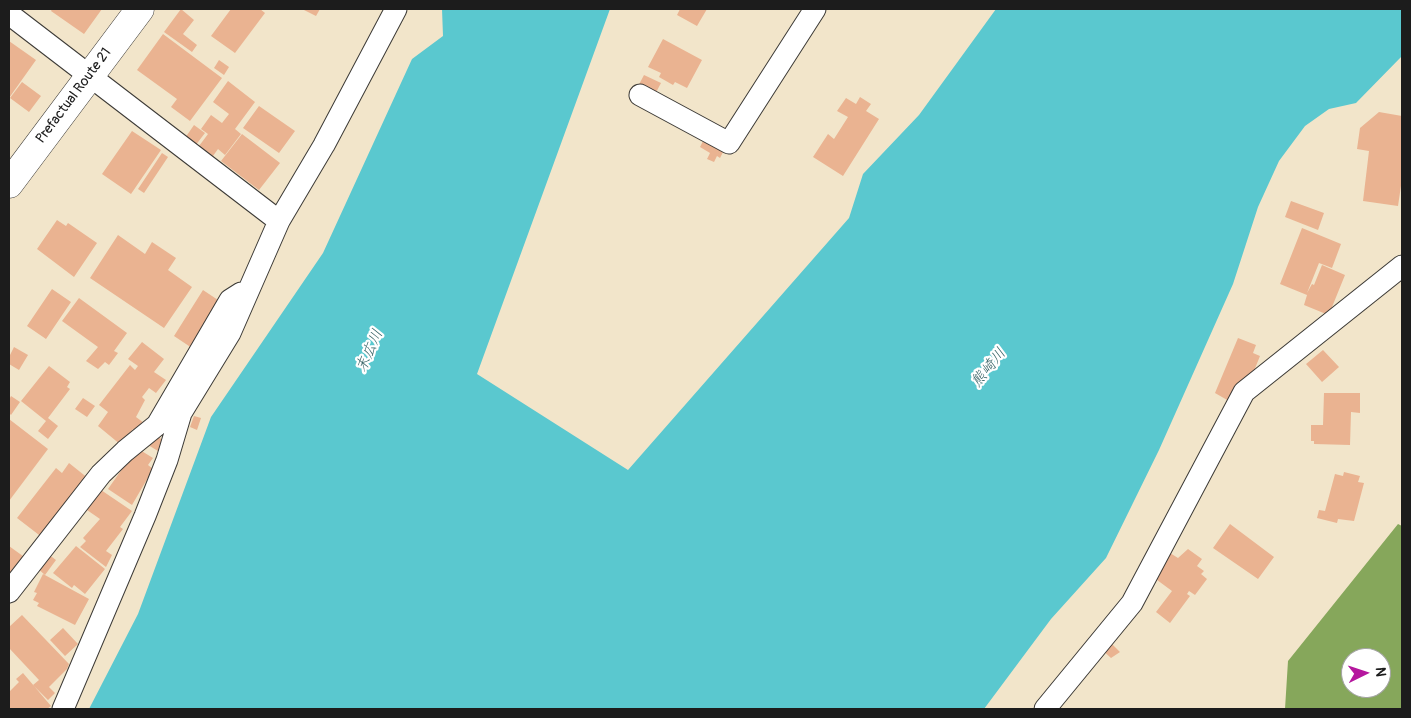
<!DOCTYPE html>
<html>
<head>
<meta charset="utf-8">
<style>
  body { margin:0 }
  #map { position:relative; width:1411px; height:718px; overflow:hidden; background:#f2e5ca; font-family:Pangolin,sans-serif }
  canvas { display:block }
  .frame { position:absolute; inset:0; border:10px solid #1c1c1c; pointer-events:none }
  .north { position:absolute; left:1341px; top:648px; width:50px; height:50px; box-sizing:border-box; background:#fff; border:1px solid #a4a4a4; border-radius:50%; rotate:86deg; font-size:14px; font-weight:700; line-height:20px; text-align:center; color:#1c1c1c }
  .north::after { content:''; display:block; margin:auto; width:18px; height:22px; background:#b5179e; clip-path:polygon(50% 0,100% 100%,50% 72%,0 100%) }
</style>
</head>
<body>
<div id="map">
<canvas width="1411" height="718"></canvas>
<div class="frame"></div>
<div class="north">N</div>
</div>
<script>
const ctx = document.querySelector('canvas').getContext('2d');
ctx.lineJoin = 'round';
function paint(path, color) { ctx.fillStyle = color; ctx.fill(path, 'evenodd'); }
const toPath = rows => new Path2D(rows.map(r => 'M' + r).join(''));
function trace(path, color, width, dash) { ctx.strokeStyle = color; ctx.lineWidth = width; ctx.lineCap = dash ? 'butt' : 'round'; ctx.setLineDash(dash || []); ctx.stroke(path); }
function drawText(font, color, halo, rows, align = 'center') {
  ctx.font = font + ' Pangolin,"Klee One",sans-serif'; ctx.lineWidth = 4.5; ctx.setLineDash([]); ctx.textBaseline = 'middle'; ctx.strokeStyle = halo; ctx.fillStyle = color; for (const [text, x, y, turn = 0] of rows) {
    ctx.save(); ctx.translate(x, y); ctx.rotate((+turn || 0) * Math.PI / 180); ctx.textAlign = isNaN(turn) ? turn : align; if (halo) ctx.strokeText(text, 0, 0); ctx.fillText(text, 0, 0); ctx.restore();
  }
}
paint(toPath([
  [1398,524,1402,526,1402,709,1285,709,1288,661],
  [1351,658,1381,658,1381,688,1351,688]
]), '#86a75b');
paint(toPath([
  [442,9,610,9,477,374,628,470,849,218,863,174,919,115,996,9,1402,9,1402,56,1356,103,1329,109,1305,126,1279,161,1258,207,1233,284,1159,450,1106,558,1051,619,984,709,89,709,138,614,211,417,323,253,412,59,443,36]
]), '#5ac8cf');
paint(toPath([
  [52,9,102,9,84,34,51,11],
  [181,9,194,20,183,34,197,45,192,52,164,32],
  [231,9,260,9,265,13,235,53,211,36],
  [302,9,320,9,316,16],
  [680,9,707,9,697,26,677,15],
  [163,34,222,78,190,121,171,107,177,99,137,70],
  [663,39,702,60,687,88,675,82,673,85,659,77,661,73,648,67],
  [9,41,36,60,9,98],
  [219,60,229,67,224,75,214,68],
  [644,75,661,83,652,100,635,92],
  [228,81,255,102,235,129,241,134,225,155,218,149,213,156,199,146,208,134,201,129,211,115,222,123,229,114,213,102],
  [22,82,41,96,29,112,10,98],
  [860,97,871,104,866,111,879,119,843,176,813,157,828,134,834,139,848,117,837,111,846,98,856,104],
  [259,106,295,131,279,153,243,128],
  [1379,112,1402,116,1402,179,1398,206,1363,201,1369,151,1357,149,1360,128],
  [194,125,205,133,195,146,185,138],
  [132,131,161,150,131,194,102,174],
  [242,134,280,163,259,190,221,161],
  [705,137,725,148,720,158,717,156,714,162,707,159,710,153,700,147],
  [162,153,168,157,144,193,138,189],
  [1291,201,1324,213,1318,230,1285,217],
  [57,220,66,226,68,223,97,243,74,277,37,249],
  [1302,228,1341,244,1332,268,1319,263,1307,293,1312,284,1314,285,1322,265,1345,275,1330,312,1327,311,1326,314,1304,305,1307,295,1280,284],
  [118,235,145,254,152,242,176,258,168,270,192,287,164,328,90,278],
  [52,289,71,302,46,339,27,326],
  [203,290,221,302,192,348,174,336],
  [79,298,127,333,114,351,118,353,109,365,105,362,98,369,86,361,98,347,62,321],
  [1238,338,1256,345,1253,353,1260,356,1241,403,1236,405,1215,393],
  [142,342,164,359,154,372,166,380,156,393,149,388,142,397,145,400,136,417,144,423,137,432,133,429,121,445,98,426,108,412,99,405,130,365,135,370,138,366,128,359],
  [14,347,28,355,19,370,9,364,9,357],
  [1323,350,1339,367,1322,382,1306,364],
  [49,366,70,382,67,387,70,389,48,418,58,426,48,439,38,431,46,421,21,401],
  [1324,393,1360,393,1360,413,1351,412,1350,445,1314,444,1314,441,1311,441,1311,425,1323,425],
  [11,396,20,402,11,415,9,413,9,400],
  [83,398,95,406,87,417,75,409],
  [194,416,201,418,197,430,190,427],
  [9,419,48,449,9,501],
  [159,437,165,443,163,454,148,445],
  [140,450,153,458,148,465,153,469,132,505,108,489,132,455,135,457],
  [69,463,89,479,43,538,17,518,56,468,62,473],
  [1344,472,1360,476,1358,482,1364,483,1354,521,1338,519,1337,523,1317,518,1319,510,1325,511,1335,474,1343,476],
  [101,490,132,511,120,527,123,529,106,551,112,555,106,567,80,547,86,541,83,538,100,519,87,510],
  [1230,524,1274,557,1258,579,1213,548],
  [9,546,27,559,17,572,14,569,9,575],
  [76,546,105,569,85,594,74,585,72,588,53,573],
  [1188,549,1202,559,1197,566,1204,571,1201,574,1207,579,1195,595,1189,591,1187,594,1190,596,1170,623,1156,612,1172,591,1153,577,1170,553,1178,558],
  [48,554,56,560,45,575,37,568],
  [43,574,89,599,75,625,37,606,39,603,33,600,37,593,34,592],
  [22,615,69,664,67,669,49,687,55,693,48,700,33,685,39,680,9,648,9,627],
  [63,628,78,644,65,656,50,640],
  [1107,639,1120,652,1111,658,1099,647],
  [23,673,51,706,47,709,9,708,9,692,19,682,16,679]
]), '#eab391');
const minor = toPath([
  [9,14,279,221],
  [640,95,729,143,815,9],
  [9,592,101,474,125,451,157,425,230,300,241,293],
  [63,709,145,516,167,460,181,413,230,333,279,221,324,145,396,9],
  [1045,709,1132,603,1244,392,1402,266]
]);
const primary = toPath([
  [9,184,140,9]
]);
trace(minor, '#3c3a36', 23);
trace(primary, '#3c3a36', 29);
trace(minor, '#fff', 21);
trace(primary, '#fff', 28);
drawText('14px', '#1c1c1c', '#fff', [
  ["Prefactual Route 21",74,96,-53]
]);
drawText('italic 15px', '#356164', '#fff', [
  ["末広川",370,351,-66],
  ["熊崎川",989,368,-51]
]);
</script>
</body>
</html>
